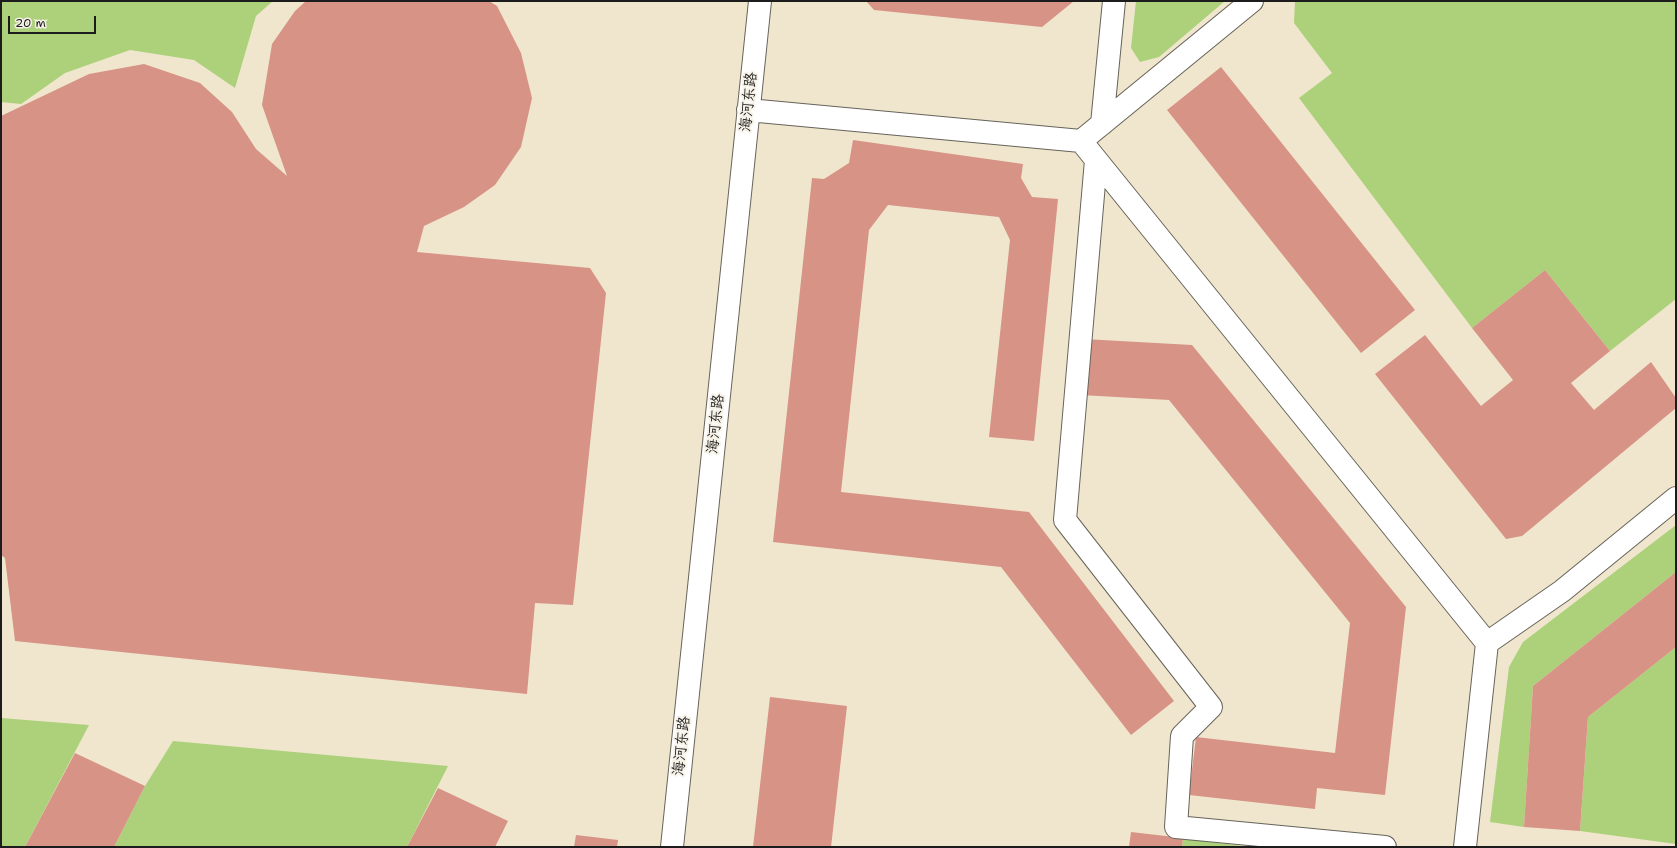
<!DOCTYPE html>
<html>
<head>
<meta charset="utf-8">
<style>
  body { margin:0 }
  #map { position:relative; width:1677px; height:848px; overflow:hidden; background:#f0e6cd; font-family:"Shantell Sans",sans-serif }
  canvas { display:block }
  .frame { position:absolute; inset:0; border:2px solid #1c1c1c; pointer-events:none }
  .scale { position:absolute; left:8px; top:16px; width:88px; height:18px; box-sizing:border-box; border:2px solid #1c1c1c; border-top:0; padding-left:5px; font-size:12px; line-height:14px; white-space:nowrap; color:#1c1c1c; -webkit-text-stroke:3px #f7f3e8; paint-order:stroke }
</style>
</head>
<body>
<div id="map">
<canvas width="1677" height="848"></canvas>
<div class="frame"></div>
<div class="scale">20 m</div>
</div>
<script>
const ctx = document.querySelector('canvas').getContext('2d');
ctx.lineJoin = 'round';
function paint(path, color) { ctx.fillStyle = color; ctx.fill(path, 'evenodd'); }
const toPath = rows => new Path2D(rows.map(r => 'M' + r).join(''));
function trace(path, color, width, dash) { ctx.strokeStyle = color; ctx.lineWidth = width; ctx.lineCap = dash ? 'butt' : 'round'; ctx.setLineDash(dash || []); ctx.stroke(path); }
function drawText(font, color, halo, rows, align = 'center') {
  ctx.font = font + ' "Shantell Sans","LXGW WenKai TC",sans-serif'; ctx.lineWidth = 4; ctx.setLineDash([]); ctx.textBaseline = 'middle'; ctx.strokeStyle = halo; ctx.fillStyle = color; for (const [text, x, y, turn = 0] of rows) {
    ctx.save(); ctx.translate(x, y); ctx.rotate((+turn || 0) * Math.PI / 180); ctx.textAlign = isNaN(turn) ? turn : align; if (halo) ctx.strokeText(text, 0, 0); ctx.fillText(text, 0, 0); ctx.restore();
  }
}
paint(toPath([
  [1,1,273,1,256,16,235,88,194,60,130,50,65,73,21,104,1,102],
  [1136,1,1225,1,1159,57,1140,62,1131,48],
  [1295,1,1676,1,1676,299,1610,351,1545,270,1472,328,1299,98,1332,73,1294,23],
  [1676,525,1676,572,1533,686,1524,827,1490,822,1509,667,1523,642],
  [1676,647,1676,844,1580,831,1588,717],
  [1,718,89,725,25,847,1,847],
  [173,741,448,766,407,847,114,847,145,786],
  [1183,838,1249,847,1182,847]
]), '#acd17a');
paint(toPath([
  [306,1,489,1,497,6,521,53,532,98,521,147,495,185,464,207,424,226,417,252,590,268,606,293,573,605,535,603,527,694,15,641,5,558,1,555,1,116,89,74,144,64,200,83,232,112,256,149,287,176,262,105,272,44,295,11],
  [866,1,1074,1,1042,27,874,10],
  [1221,67,1415,310,1361,353,1167,110],
  [853,140,1023,164,1021,178,1032,197,1058,199,1034,441,989,437,1010,240,999,217,888,205,869,230,841,492,1029,512,1174,701,1131,735,1001,567,773,542,812,178,824,179,849,163],
  [1545,270,1610,351,1571,383,1594,410,1651,362,1676,398,1676,408,1522,536,1506,539,1375,374,1425,335,1481,406,1513,380,1472,328],
  [1084,339,1192,345,1406,607,1385,795,1317,788,1315,809,1189,795,1196,737,1335,753,1350,623,1169,400,1081,395],
  [1676,572,1676,647,1588,717,1580,831,1524,827,1533,686],
  [770,697,847,706,831,847,753,847],
  [75,753,145,786,114,847,25,847],
  [438,788,508,821,495,847,407,847],
  [1131,832,1183,838,1182,847,1129,847],
  [576,835,618,840,617,847,574,847]
]), '#d69386');
const minor = toPath([
  [1252,1,1081,141,1487,643,1562,591,1676,498],
  [748,110,1081,141],
  [1102,124,1114,1],
  [1096,160,1065,520,1211,707,1182,736,1176,827,1385,847],
  [672,847,760,1],
  [1465,847,1487,643]
]);
trace(minor, '#66635a', 24);
trace(minor, '#fff', 22);
drawText('15px', '#1c1c1c', '#f7f3e8', [
  ["海河东路",749,102,-84],
  ["海河东路",716,424,-84],
  ["海河东路",682,746,-84]
]);
</script>
</body>
</html>
